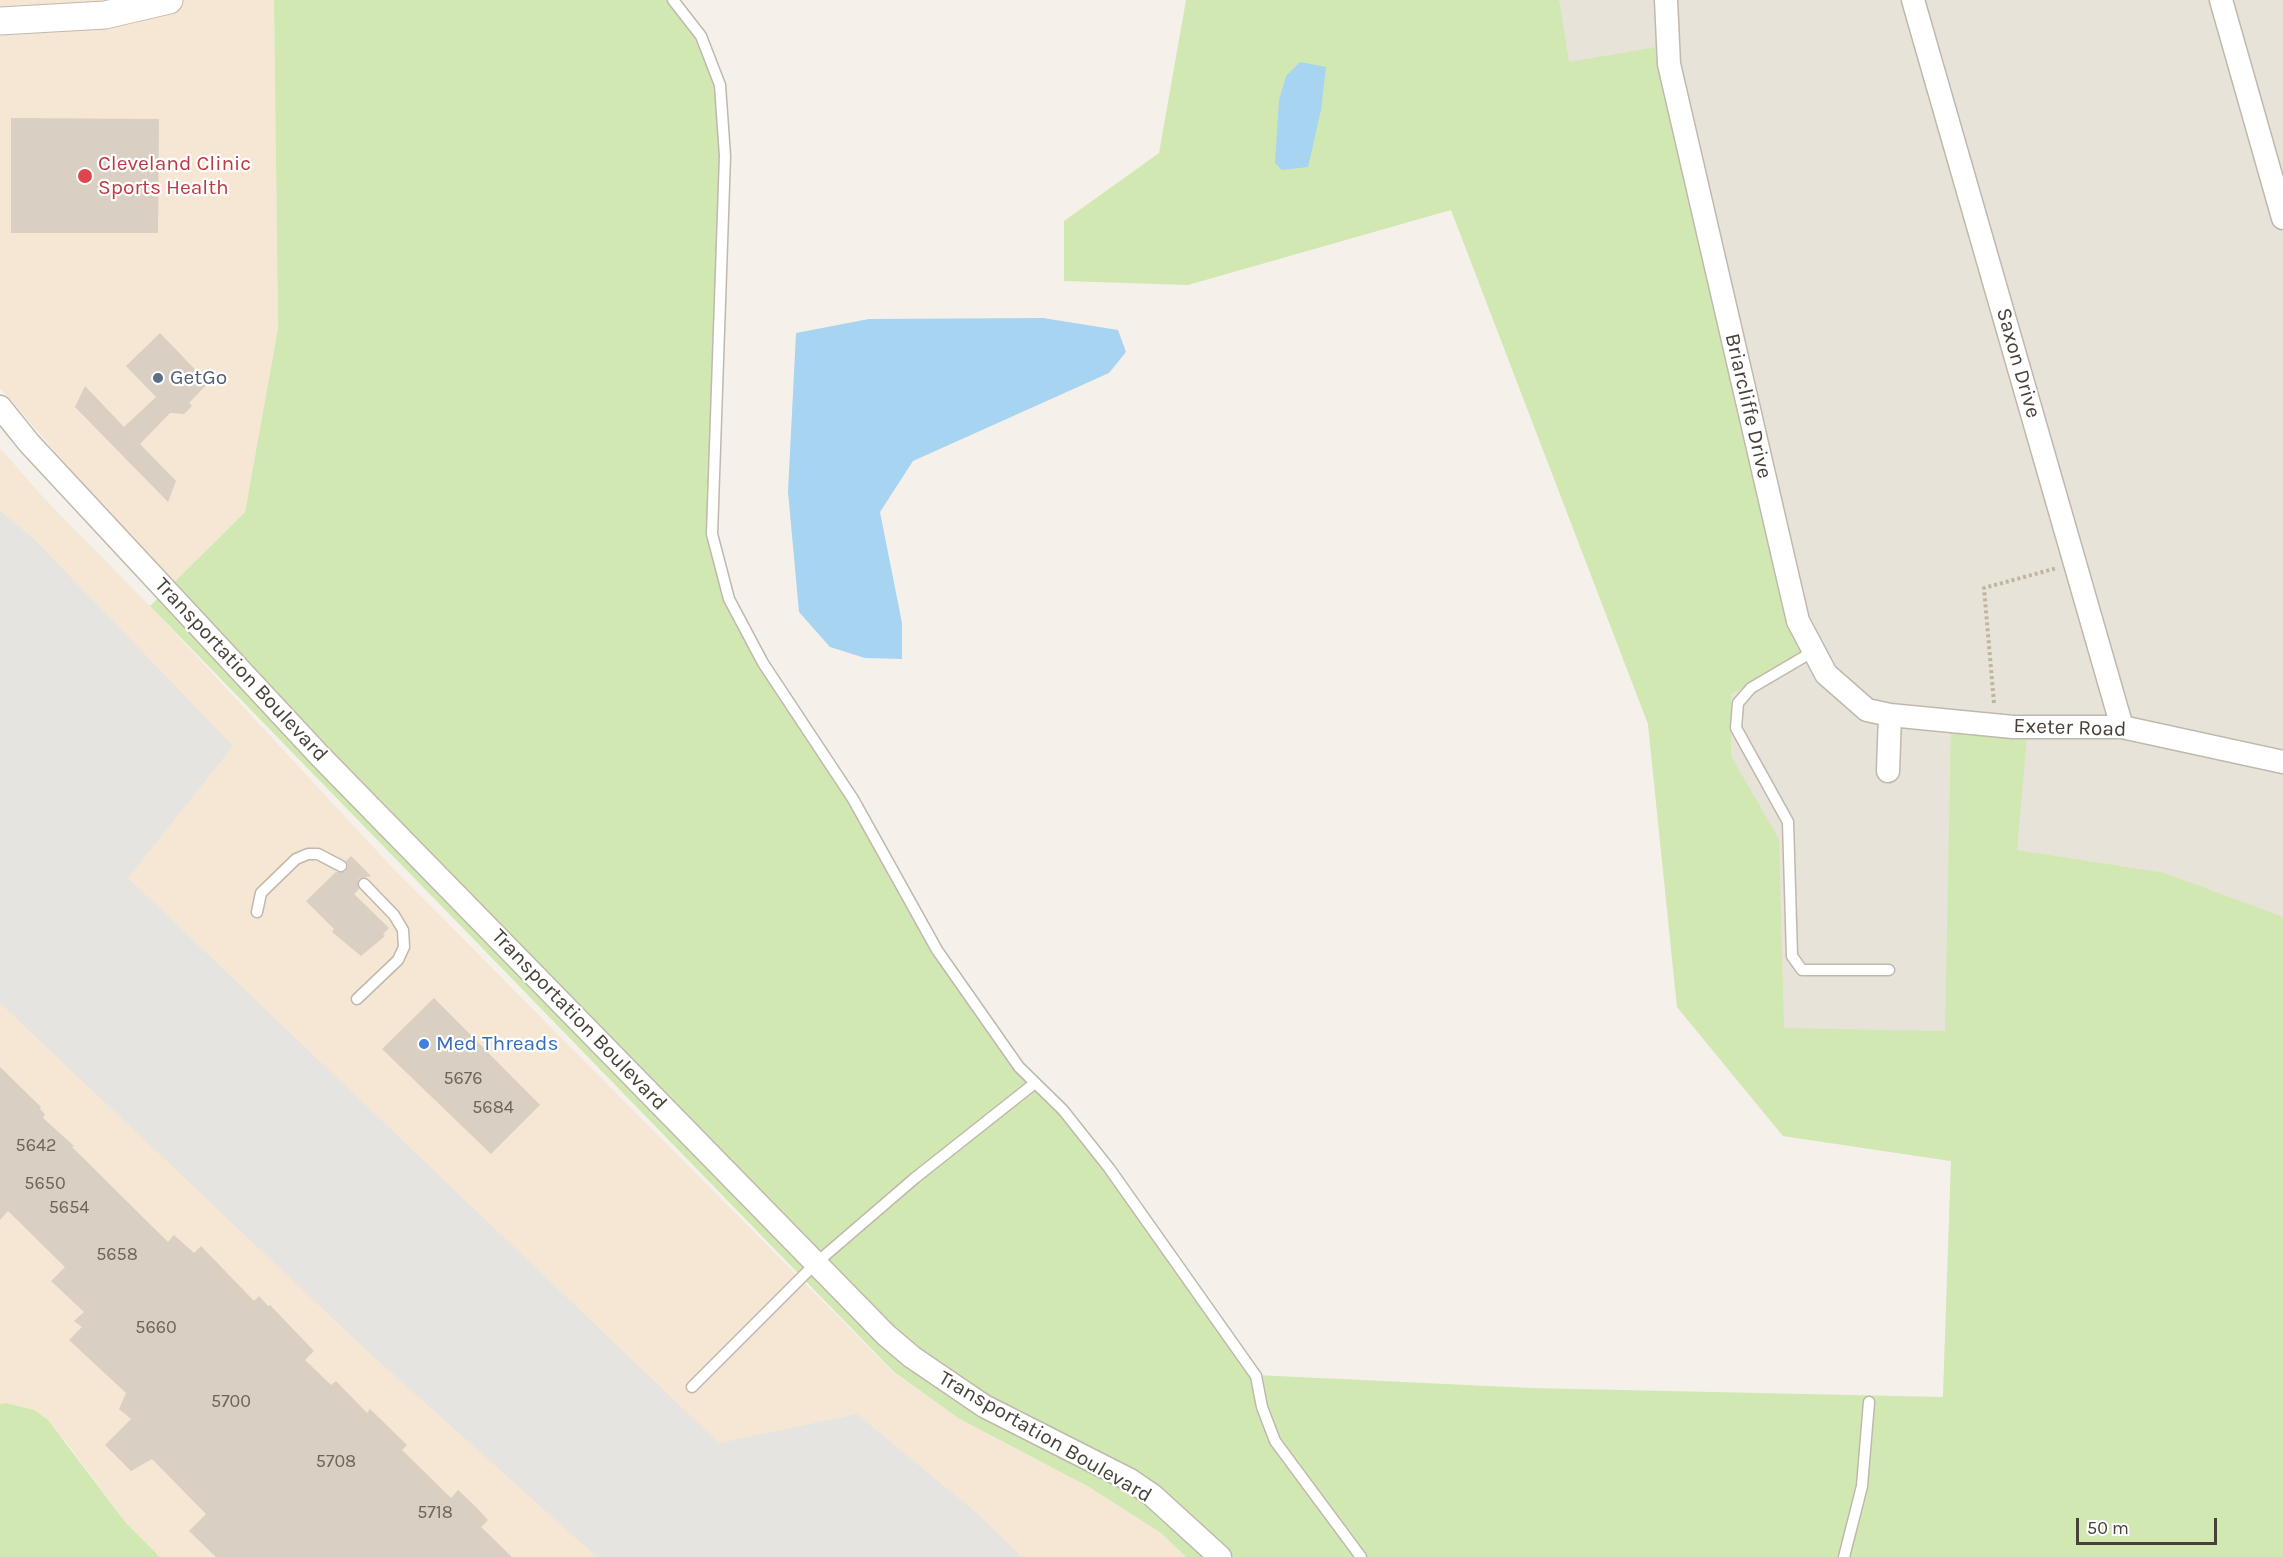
<!DOCTYPE html>
<html>
<head>
<meta charset="utf-8">
<style>
  body { margin:0 }
  #map { position:relative; width:2283px; height:1557px; overflow:hidden; background:#f5f1ea; font-family:Karla,sans-serif }
  canvas { display:block }
  .scale { position:absolute; left:2076px; top:1518px; width:141px; height:27px; box-sizing:border-box; border:3px solid #494138; border-top:0; padding-left:8px; font-size:18px; line-height:21px; white-space:nowrap; color:#494138; -webkit-text-stroke:4px #fff; paint-order:stroke }
</style>
</head>
<body>
<div id="map">
<canvas width="2283" height="1557"></canvas>
<div class="scale">50 m</div>
</div>
<script>
const ctx = document.querySelector('canvas').getContext('2d');
ctx.lineJoin = 'round';
function paint(path, color) { ctx.fillStyle = color; ctx.fill(path, 'evenodd'); }
const toPath = rows => new Path2D(rows.map(r => 'M' + r).join(''));
function trace(path, color, width, dash) { ctx.strokeStyle = color; ctx.lineWidth = width; ctx.lineCap = dash ? 'butt' : 'round'; ctx.setLineDash(dash || []); ctx.stroke(path); }
function drawText(font, color, halo, rows, align = 'center') {
  ctx.font = font + ' Karla,sans-serif'; ctx.lineWidth = 4.5; ctx.setLineDash([]); ctx.textBaseline = 'middle'; ctx.strokeStyle = halo; ctx.fillStyle = color; for (const [text, x, y, turn = 0] of rows) {
    ctx.save(); ctx.translate(x, y); ctx.rotate((+turn || 0) * Math.PI / 180); ctx.textAlign = isNaN(turn) ? turn : align; if (halo) ctx.strokeText(text, 0, 0); ctx.fillText(text, 0, 0); ctx.restore();
  }
}
paint(toPath([
  [1412,0,2283,0,2283,1385,1943,1397,1951,1161,1783,1136,1677,1007,1648,724,1451,209]
]), '#e8e3d8');
paint(toPath([
  [0,0,274,0,278,328,245,512,171,585,0,388],
  [0,448,43,497,150,606,389,864,893,1372,958,1418,1089,1487,1161,1533,1186,1557,160,1557,126,1523,64,1439,6,1403,0,1404]
]), '#f6e7d5');
paint(toPath([
  [274,0,673,0,701,36,720,85,725,156,712,534,729,599,853,799,937,950,1019,1067,1063,1110,1256,1375,1531,1388,1943,1397,1951,1161,1783,1136,1677,1007,1648,724,1451,210,1188,285,1064,281,1064,221,1159,153,1186,0,1559,0,1569,62,1668,45,1814,651,1731,694,1731,756,1779,839,1784,1028,1945,1031,1951,721,2028,727,2017,850,2165,873,2283,917,2283,1557,1186,1557,1161,1533,1089,1487,958,1418,894,1372,150,606,245,512,278,328],
  [6,1403,34,1410,48,1420,126,1523,160,1557,0,1557,0,1404]
]), '#d2e8b3');
paint(toPath([
  [0,511,32,537,233,746,128,878,719,1443,857,1414,979,1515,1022,1557,597,1557,364,1348,0,1003]
]), '#e6e4e1');
paint(toPath([
  [1300,62,1326,67,1321,110,1308,167,1282,170,1275,163,1279,100,1286,76],
  [1043,318,1118,330,1126,352,1109,373,913,461,880,512,902,623,902,659,865,658,830,647,799,612,788,492,796,333,869,319]
]), '#a7d4f0');
paint(toPath([
  [11,118,159,119,158,233,11,233],
  [160,333,208,383,189,403,192,406,184,414,170,413,140,444,176,481,168,502,75,407,85,386,124,427,156,397,126,366],
  [351,856,371,876,358,879,359,889,354,894,389,928,383,934,385,936,361,956,332,932,334,929,306,901,336,872,345,872,348,866,346,861],
  [434,998,540,1105,491,1154,382,1049],
  [0,1067,41,1107,40,1109,45,1114,43,1118,74,1146,72,1147,168,1242,174,1235,194,1253,201,1246,254,1301,259,1296,268,1306,270,1305,314,1351,305,1360,331,1385,336,1381,367,1413,370,1409,407,1445,402,1450,451,1498,458,1490,475,1506,488,1520,481,1527,512,1557,216,1557,189,1531,206,1514,152,1459,131,1471,105,1445,131,1419,119,1409,126,1393,69,1340,82,1327,74,1321,84,1312,51,1281,65,1267,8,1211,0,1220]
]), '#d9cfc2');
const service = toPath([
  [673,0,701,36,720,85,725,156,712,534,729,599,763,663,853,799,937,950,1019,1067,1063,1110,1109,1168,1256,1376,1262,1407,1275,1441,1361,1557],
  [1814,651,1751,688,1738,703,1736,728,1788,822,1792,956,1802,970,1889,970],
  [257,912,261,893,296,859,308,854,318,854,341,866],
  [357,999,398,960,404,947,403,930,394,915,364,884],
  [692,1387,815,1264,915,1178,1035,1083],
  [1844,1557,1862,1486,1869,1402]
]);
const minor = toPath([
  [1666,0,1669,64,1798,621,1826,674,1867,710,1890,715,2013,727,2122,727,2283,762],
  [1913,0,2122,727],
  [2221,0,2283,218],
  [0,407,29,443,320,756,886,1335,912,1357,984,1406,1130,1480,1152,1495,1220,1557],
  [1888,771,1890,715]
]);
const tertiary = toPath([
  [0,21,105,15,169,0]
]);
trace(service, '#c0b8ac', 13);
trace(minor, '#c0b8ac', 25);
trace(tertiary, '#c0b8ac', 29);
trace(toPath([
  [1994,703,1984,588,2057,568]
]), '#c2b49d', 4, [3, 3]);
trace(service, '#fff', 10);
trace(minor, '#fff', 22);
trace(tertiary, '#fff', 27);
for (const [x, y, r, color] of [
  [85,176,8,"#e0444e"],
  [158,378,6,"#5c6f8a"],
  [424,1044,6,"#3f7fe0"]
]) { const dot = new Path2D(); dot.arc(x, y, r, 0, 2 * Math.PI); ctx.fillStyle = color; ctx.fill(dot); trace(dot, '#fff', 2); }
drawText('18px', '#6d645a', null, [
  ["5676",463,1079],
  ["5684",493,1108],
  ["5642",36,1146],
  ["5650",45,1184],
  ["5654",69,1208],
  ["5658",117,1255],
  ["5660",156,1328],
  ["5700",231,1402],
  ["5708",336,1462],
  ["5718",435,1513]
]);
drawText('21px', '#be3a42', '#fff', [
  ["Cleveland Clinic",98,164],
  ["Sports Health",98,188]
], 'left');
drawText('21px', '#494138', '#fff', [
  ["Saxon Drive",2018,363,74],
  ["Briarcliffe Drive",1748,406,77],
  ["Transportation Boulevard",241,670,47],
  ["Exeter Road",2070,728,2],
  ["Transportation Boulevard",579,1020,46],
  ["Transportation Boulevard",1045,1437,30]
]);
drawText('21px', '#4e5e75', '#fff', [
  ["GetGo",170,378]
], 'left');
drawText('21px', '#366cbe', '#fff', [
  ["Med Threads",436,1044]
], 'left');
</script>
</body>
</html>
